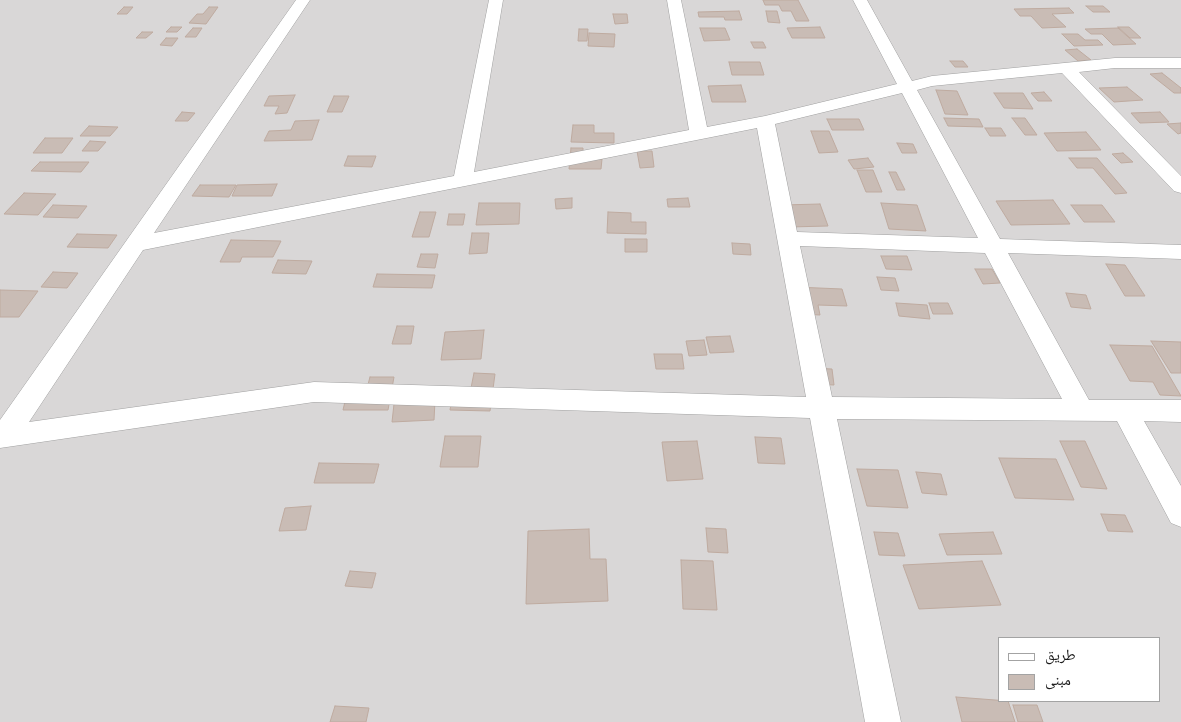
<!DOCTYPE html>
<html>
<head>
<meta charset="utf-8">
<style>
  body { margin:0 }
  #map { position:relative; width:1181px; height:722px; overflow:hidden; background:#ede7df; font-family:"IBM Plex Sans","Noto Naskh Arabic",sans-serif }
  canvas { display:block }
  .legend { position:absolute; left:998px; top:637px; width:162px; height:65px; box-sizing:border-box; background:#fff; border:1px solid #a3a3a3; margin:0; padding:6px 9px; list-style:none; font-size:15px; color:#1a1a1a }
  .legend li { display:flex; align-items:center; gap:10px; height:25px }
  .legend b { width:25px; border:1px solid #a3a3a3 }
</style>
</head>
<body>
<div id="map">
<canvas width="1181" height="722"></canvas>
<ul class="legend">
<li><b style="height:6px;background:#fff"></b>طريق</li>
<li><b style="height:14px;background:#c9bcb5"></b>مبنى</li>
</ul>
</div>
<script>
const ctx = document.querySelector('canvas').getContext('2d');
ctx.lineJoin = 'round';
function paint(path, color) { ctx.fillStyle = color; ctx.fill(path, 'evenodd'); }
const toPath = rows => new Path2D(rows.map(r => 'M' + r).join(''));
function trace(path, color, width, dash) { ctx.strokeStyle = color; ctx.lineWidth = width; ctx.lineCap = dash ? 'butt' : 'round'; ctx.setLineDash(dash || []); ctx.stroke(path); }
paint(toPath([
  [0,0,1181,0,1181,722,0,722],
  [1000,638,1160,638,1160,701,1000,701]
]), '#d9d7d7');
const building = toPath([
  [763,0,798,0,809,21,796,21,791,11,782,11,779,5,765,5,763,0],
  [1086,6,1103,6,1110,12,1093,12,1086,6],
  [124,7,133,7,127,14,117,14,124,7],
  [209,7,218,7,206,24,189,23,197,14,203,14,209,7],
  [1069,8,1074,13,1052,14,1066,27,1042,28,1031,16,1020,16,1014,9,1069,8],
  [739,11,742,20,725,20,724,17,699,17,698,12,739,11],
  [766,11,777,11,780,23,768,22,766,11],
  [613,14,627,14,628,23,615,24,613,14],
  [171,27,182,27,177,32,166,32,171,27],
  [820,27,825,38,792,38,787,28,820,27],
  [1118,27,1129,27,1141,38,1130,38,1118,27],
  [193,28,202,28,196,37,185,37,193,28],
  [700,28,725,28,730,40,704,41,700,28],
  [1118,28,1136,44,1113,45,1102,34,1091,34,1085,29,1118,28],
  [579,29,588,29,587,41,578,41,579,29],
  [142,32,153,32,146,38,136,38,142,32],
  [589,33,615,34,614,47,588,46,589,33],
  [1062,34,1078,34,1085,40,1098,40,1103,45,1074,46,1062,34],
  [166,38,178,38,172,46,160,45,166,38],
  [751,42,763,42,766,48,754,48,751,42],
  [1077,49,1091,60,1078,61,1065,50,1077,49],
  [950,61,963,61,968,67,955,67,950,61],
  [729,62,760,62,764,75,732,75,729,62],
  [1162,73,1181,88,1181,93,1174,93,1150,74,1162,73],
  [741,85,746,102,712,102,708,86,741,85],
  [1127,87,1143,100,1114,102,1099,88,1127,87],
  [936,90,957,91,968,115,945,114,936,90],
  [1044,92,1052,101,1038,101,1031,93,1044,92],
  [994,93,1023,93,1033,109,1004,108,994,93],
  [295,95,287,113,275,114,279,106,264,106,269,96,295,95],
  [334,96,349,96,342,112,327,112,334,96],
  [182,112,195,113,188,121,175,121,182,112],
  [1160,112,1169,122,1140,123,1131,113,1160,112],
  [944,118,979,119,983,127,948,126,944,118],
  [1012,118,1025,118,1037,135,1025,135,1012,118],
  [827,119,859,119,864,130,832,130,827,119],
  [319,120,312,140,264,141,269,131,291,130,295,121,319,120],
  [1181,123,1181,133,1178,134,1167,124,1181,123],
  [573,125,594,125,594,133,614,133,614,143,571,142,573,125],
  [89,126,118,127,110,136,80,136,89,126],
  [985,128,1001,128,1006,136,990,136,985,128],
  [811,131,829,131,838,152,819,153,811,131],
  [1086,132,1101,150,1057,151,1044,133,1086,132],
  [45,138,73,138,62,153,33,153,45,138],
  [90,141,106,142,98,151,82,151,90,141],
  [897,143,913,144,917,153,902,153,897,143],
  [571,148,583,148,583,159,602,159,601,169,569,169,571,148],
  [637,151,652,151,654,167,640,168,637,151],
  [1123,153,1133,162,1121,163,1112,154,1123,153],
  [348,156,376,156,372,167,344,166,348,156],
  [868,158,874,167,854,169,848,160,868,158],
  [1069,158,1097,158,1127,193,1115,194,1093,168,1077,168,1069,158],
  [40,162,89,162,81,172,31,171,40,162],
  [857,170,873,170,882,192,866,192,857,170],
  [889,172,896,172,905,190,897,190,889,172],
  [277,184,272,196,232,196,237,185,277,184],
  [200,185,236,185,229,197,192,196,200,185],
  [24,193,56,194,38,215,4,214,24,193],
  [572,198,572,208,556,209,555,199,572,198],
  [688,198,690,207,668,207,667,199,688,198],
  [1053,200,1070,224,1011,225,996,201,1053,200],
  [479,203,520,203,519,224,476,225,479,203],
  [881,203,917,205,926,231,889,229,881,203],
  [820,204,828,226,789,227,782,205,820,204],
  [53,205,87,206,78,218,43,217,53,205],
  [1071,205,1102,205,1115,222,1084,222,1071,205],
  [420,212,436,212,429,237,412,237,420,212],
  [608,212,631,213,631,222,646,222,646,234,607,233,608,212],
  [449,214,465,214,463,225,447,225,449,214],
  [472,233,489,233,487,253,469,254,472,233],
  [77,234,117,235,108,248,67,247,77,234],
  [625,239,647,239,647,252,625,252,625,239],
  [231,240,281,241,273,257,242,257,240,262,220,262,231,240],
  [732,243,750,244,751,255,733,254,732,243],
  [421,254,438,254,435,268,417,267,421,254],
  [881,256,907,256,912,270,886,269,881,256],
  [278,260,312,261,306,274,272,273,278,260],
  [1106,264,1125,265,1145,296,1125,296,1106,264],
  [975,269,992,269,1000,283,983,284,975,269],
  [53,272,78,273,67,288,41,287,53,272],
  [377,274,435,275,432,288,373,287,377,274],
  [877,277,895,278,899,291,881,290,877,277],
  [795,287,842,289,847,306,818,305,820,315,801,314,795,287],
  [0,290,38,291,19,317,0,317,0,290],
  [1066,293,1086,295,1091,309,1071,307,1066,293],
  [896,303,927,305,930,319,899,316,896,303],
  [929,303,948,303,953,314,933,314,929,303],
  [397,326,414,326,411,344,392,344,397,326],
  [484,330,481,359,441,360,445,332,484,330],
  [730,336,734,352,710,353,706,337,730,336],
  [704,340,707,355,689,356,686,341,704,340],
  [1151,341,1181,342,1181,373,1171,373,1151,341],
  [1110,345,1152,346,1181,396,1160,395,1153,382,1130,381,1110,345],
  [654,354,682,354,684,369,656,369,654,354],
  [810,368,832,369,834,385,812,384,810,368],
  [474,373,495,374,490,411,450,410,454,387,471,388,474,373],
  [370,377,394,377,388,410,343,410,347,393,366,392,370,377],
  [435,401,434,420,392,422,394,404,435,401],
  [445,436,481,436,478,467,440,467,445,436],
  [755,437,781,438,785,464,758,463,755,437],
  [697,441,703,479,667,481,662,442,697,441],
  [1060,441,1085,441,1107,489,1081,487,1060,441],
  [999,458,1056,459,1074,500,1015,498,999,458],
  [319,463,379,464,374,483,314,483,319,463],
  [857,469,898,470,908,508,867,506,857,469],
  [916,472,941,474,947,495,922,493,916,472],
  [311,506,306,530,279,531,285,508,311,506],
  [1101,514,1125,515,1133,532,1108,531,1101,514],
  [706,528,726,529,728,553,708,552,706,528],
  [589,529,590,559,606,559,608,601,526,604,528,531,589,529],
  [874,532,898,533,905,556,879,555,874,532],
  [993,532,1002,554,947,555,939,534,993,532],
  [681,560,713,561,717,610,683,609,681,560],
  [982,561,1001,605,919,609,903,565,982,561],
  [350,571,376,573,372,588,345,586,350,571],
  [956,697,1008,701,1015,722,962,722,956,697],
  [1013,705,1037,705,1043,722,1018,722,1013,705],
  [335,706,369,708,366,722,330,722,335,706]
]);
paint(building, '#c9bcb5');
trace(building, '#bfaba0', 1);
const street = toPath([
  [296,0,310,0,154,233,454,176,489,0,503,0,474,172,689,130,667,0,681,0,707,127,765,116,897,84,853,0,867,0,912,81,932,76,1115,58,1181,58,1181,68,1115,68,1079,72,1181,176,1181,193,1174,191,1062,73,932,86,917,90,1000,239,1181,245,1181,259,1008,253,1089,400,1181,400,1181,422,1144,421,1181,486,1181,527,1171,523,1117,421,837,419,901,722,865,722,810,418,314,402,0,448,0,420,296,0],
  [902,93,978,238,797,232,775,124,902,93],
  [757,128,806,397,314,382,29,422,143,250,757,128],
  [800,246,985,253,1062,399,832,397,800,246]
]);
trace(street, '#a1a1a1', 1);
paint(street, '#fff');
</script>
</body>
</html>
